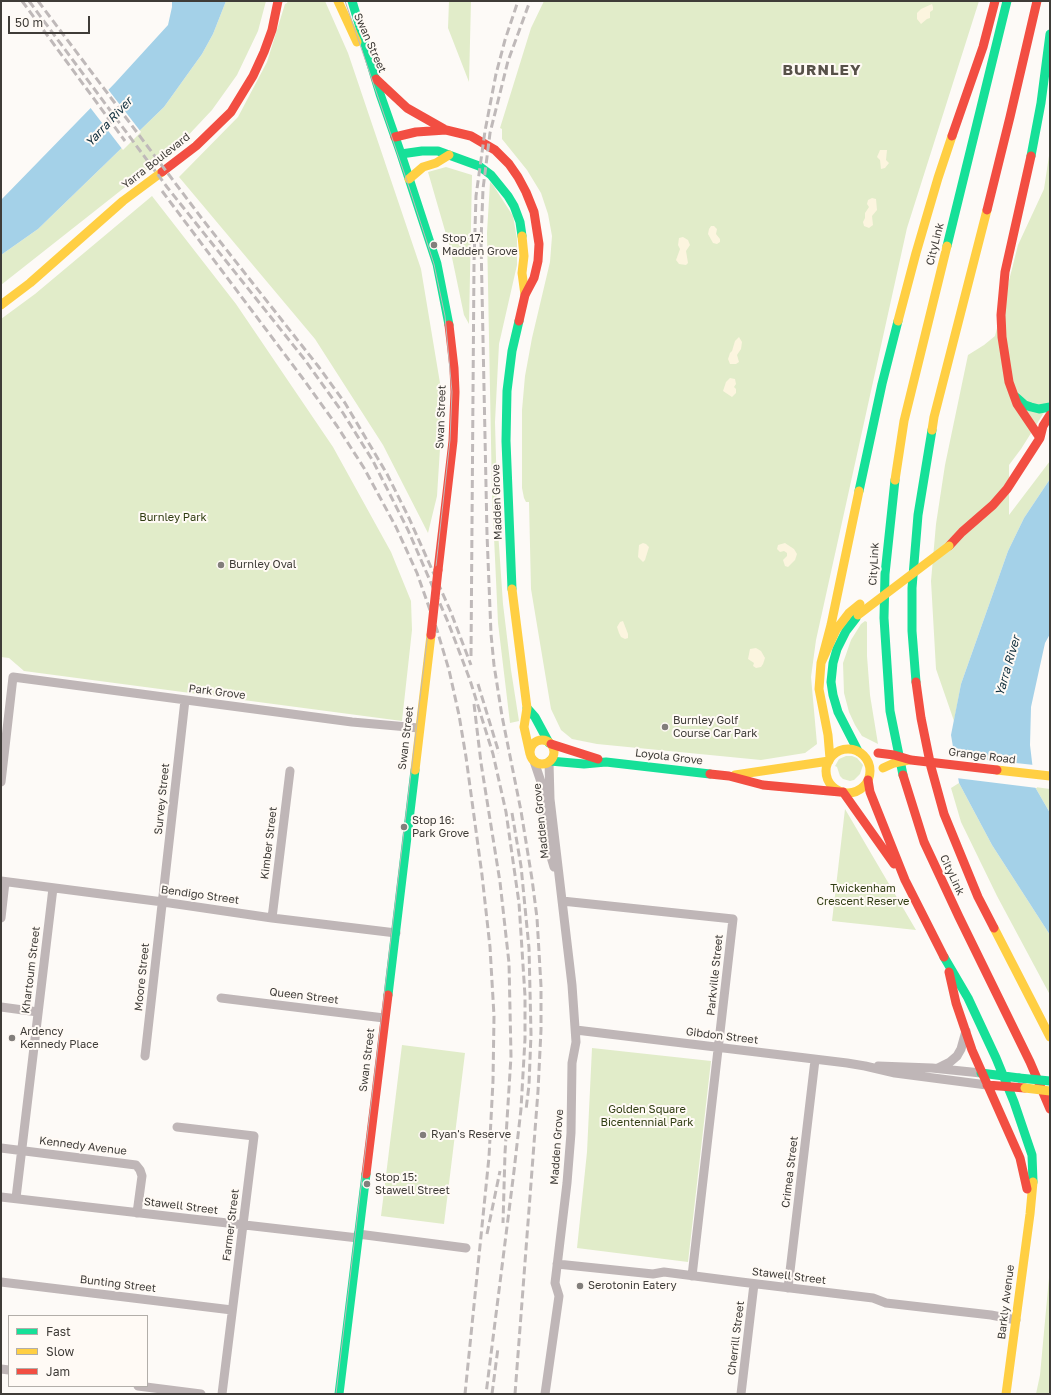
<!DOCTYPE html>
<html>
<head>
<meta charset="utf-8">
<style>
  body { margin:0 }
  #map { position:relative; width:1051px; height:1395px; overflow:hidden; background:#fdfaf7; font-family:"Golos Text",sans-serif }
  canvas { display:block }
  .frame { position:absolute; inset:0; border:2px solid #3f3c38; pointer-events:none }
  .legend { position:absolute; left:8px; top:1315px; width:140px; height:72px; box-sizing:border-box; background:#fffaf5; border:1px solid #b2aea9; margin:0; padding:5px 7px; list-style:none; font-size:12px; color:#3f3c38 }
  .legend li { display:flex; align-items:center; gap:8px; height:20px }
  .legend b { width:20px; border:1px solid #b2aea9 }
  .scale { position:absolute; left:8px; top:16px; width:82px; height:18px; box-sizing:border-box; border:2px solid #3f3c38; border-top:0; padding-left:5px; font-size:12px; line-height:14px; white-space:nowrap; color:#3f3c38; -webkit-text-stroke:3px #fffaf5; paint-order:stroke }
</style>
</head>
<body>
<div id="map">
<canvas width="1051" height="1395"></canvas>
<div class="frame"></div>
<ul class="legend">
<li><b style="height:5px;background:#16e098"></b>Fast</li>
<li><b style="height:5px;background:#ffcf43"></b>Slow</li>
<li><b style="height:5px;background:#f24e42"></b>Jam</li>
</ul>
<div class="scale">50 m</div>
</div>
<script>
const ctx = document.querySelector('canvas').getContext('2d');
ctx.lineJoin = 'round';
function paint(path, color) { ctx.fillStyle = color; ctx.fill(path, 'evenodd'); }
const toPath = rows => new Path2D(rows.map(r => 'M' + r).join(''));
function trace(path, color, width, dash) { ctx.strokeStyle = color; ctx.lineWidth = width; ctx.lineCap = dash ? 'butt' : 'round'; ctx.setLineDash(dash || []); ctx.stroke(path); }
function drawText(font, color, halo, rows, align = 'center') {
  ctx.font = font + ' "Golos Text",sans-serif'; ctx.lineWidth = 4; ctx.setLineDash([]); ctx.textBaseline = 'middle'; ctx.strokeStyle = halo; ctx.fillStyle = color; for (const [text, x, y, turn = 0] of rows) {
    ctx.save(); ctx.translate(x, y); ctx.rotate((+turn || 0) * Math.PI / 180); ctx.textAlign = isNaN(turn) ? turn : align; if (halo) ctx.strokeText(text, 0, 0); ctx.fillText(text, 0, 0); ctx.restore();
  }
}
paint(toPath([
  [226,1,266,1,258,31,237,75,212,110,181,143,1,285,1,255,38,229,164,107,202,54,213,34],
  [288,1,325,1,348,53,421,269,443,401,437,496,428,533,383,445,315,339,179,177,238,117,267,62,285,4,287,3],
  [449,1,471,1,469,82,448,28],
  [544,1,979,1,907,228,816,640,811,677,817,744,805,753,761,760,597,744,572,739,561,730,551,709,531,589,529,502,526,502,524,498,522,488,522,410,525,376,532,338,550,262,552,236,548,214,541,193,527,170,502,139,502,129,500,128,531,28],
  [1050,149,1050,403,1021,449,1009,465,1009,515,1050,461,1050,479,1024,518,1008,551,961,684,954,721,936,669,931,581,936,524,945,465,968,355,984,345,995,336,1018,245,1044,189],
  [446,167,472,175,469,324,464,315,450,248,428,172],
  [490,182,493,185,513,216,517,239,517,265,499,344,495,422,498,531,503,604,511,670,519,721,510,723,498,623,492,494,487,233],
  [152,196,236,304,333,447,391,552,411,601,412,630,402,721,24,671,9,658,1,657,1,319,35,294],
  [865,621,867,622,867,656,870,695,878,744,862,736,855,725,849,712,844,693,843,663,851,640,861,624],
  [846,756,852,756,857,758,863,765,860,774,854,780,850,781,843,779,840,776,837,767,835,766,839,759],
  [959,783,992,845,1050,935,1050,995,997,896,961,822,951,788],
  [1035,787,1050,789,1050,813],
  [845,809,916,930,832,921],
  [402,1045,465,1053,444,1224,381,1216],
  [592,1048,711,1061,688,1262,577,1248,587,1152],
  [1050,1267,1050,1394,1036,1394,1040,1375]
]), '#e1ecc9');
paint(toPath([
  [932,4,933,7,933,10,930,12,930,18,927,19,921,24,917,19,917,13,921,9],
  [880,150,887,150,886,160,889,163,885,168,881,169,880,160,877,157],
  [872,198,876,199,877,210,872,216,873,225,869,228,864,226,863,222,865,218,865,213,869,207,867,204,868,200],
  [711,226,714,226,717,229,716,234,720,239,720,242,717,244,713,243,708,234,709,229],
  [683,237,688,240,690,245,686,251,688,263,686,265,679,264,676,260,680,249,678,245,679,238],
  [739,337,742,342,741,349,737,355,739,362,736,364,730,364,728,359,730,353,732,351,735,341],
  [730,378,735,379,736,384,734,387,736,389,736,393,732,397,723,391,726,382],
  [643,543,646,544,649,547,645,560,643,562,638,557,639,545],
  [785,543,794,549,797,554,795,560,788,567,785,566,783,560,787,556,787,553,784,551,780,552,777,549,778,545],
  [623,621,628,634,628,638,625,639,621,637,619,633,617,627,620,622],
  [756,648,761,651,765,658,763,664,761,667,756,668,753,666,754,663,748,659,750,649]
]), '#fcf5df');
paint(toPath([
  [172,1,226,1,213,34,202,54,164,107,38,229,1,255,1,200,115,83,168,25,172,7],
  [1050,479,1050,634,1045,643,1031,707,1030,745,1035,787,1050,813,1050,935,992,845,959,783,951,735,961,684,1008,551,1024,518]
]), '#a4d1e8');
paint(toPath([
  [107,88,141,132,123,150,89,106],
  [952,756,1034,765,1037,788,956,778]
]), '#fdfaf7');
trace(toPath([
  [534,761,542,785,543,814,546,840,554,867],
  [1,782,13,677,352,722,419,728],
  [1,881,163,902,272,918,396,933],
  [562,901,733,919,692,1276],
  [1,918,5,882],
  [272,918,290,771],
  [221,998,384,1018],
  [1,1007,38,1012],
  [576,1030,847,1063,865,1066,895,1073,987,1085],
  [145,1056,185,700],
  [878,1066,932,1068,981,1073],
  [938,1068,950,1062,957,1056,961,1049,966,1031],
  [177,1127,254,1136,222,1394],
  [1,1148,136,1165,140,1170,142,1176,137,1213],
  [1,1197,358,1238],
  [16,1198,53,888],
  [358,1234,466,1248],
  [557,1264,653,1274,664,1272,741,1282,873,1298,886,1303,991,1315,1016,1320],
  [1,1282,232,1310],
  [788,1288,815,1060],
  [1,1369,9,1370],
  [138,1386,201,1394],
  [545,1394,559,1296,555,1283,567,1183,571,1133,572,1063,576,1042,572,985,550,799,549,762],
  [741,1394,754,1284]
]), '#bfb6b7', 9);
trace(toPath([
  [352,1,380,94,401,154,422,151,438,151,479,166,491,175,508,196,514,206,520,222,522,236],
  [401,154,437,264,449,325],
  [1031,156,1041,103,1050,34],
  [947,246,1007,1],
  [1016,397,1025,405,1031,407,1039,409,1050,407],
  [895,480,885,574,884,618,890,711,903,775],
  [859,491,882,384,898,321],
  [512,589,506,441,507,391,512,351,519,321],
  [856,618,846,631,837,649,833,663,831,682,833,695,838,712,858,751],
  [916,682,912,631,912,588,918,515,932,430],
  [527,708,535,717,549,743],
  [550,761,584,764,606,762,710,774],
  [944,957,968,998,996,1058,1014,1102,1032,1155,1033,1182],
  [388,995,415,770],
  [981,1073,1019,1078],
  [339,1394,366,1174]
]), '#16e098', 9);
trace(toPath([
  [338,1,357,42],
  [409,179,423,167,436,163,449,155],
  [522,236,524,256,522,273,525,295],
  [1,305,30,283,123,201,162,172],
  [898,321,916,253,938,178,952,136],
  [932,430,934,417,987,210],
  [895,480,904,421,947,246],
  [512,589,527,708,524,727,530,754],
  [821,663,831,625,859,491],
  '530 752a12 12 0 1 1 24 0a12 12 0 1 1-24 0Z',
  '826 771a22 22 0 1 1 44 0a22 22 0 1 1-44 0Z',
  [830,759,828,735,819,689,821,663,836,630,849,613,860,604],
  [415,770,431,635],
  [997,770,1050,776],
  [735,775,829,761],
  [994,928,1050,1037],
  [1006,1394,1030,1214,1033,1182]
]), '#ffcf43', 9);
trace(toPath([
  [376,79,407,108,444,129],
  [952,136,983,47,995,1],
  [395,137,416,132,446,130,471,136,495,150,509,164,518,177,526,192,534,212,539,244,538,261,534,278,525,295,519,321],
  [1031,156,1005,272,1001,315,1002,337,1009,382,1017,404,1040,438],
  [162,172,196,146,231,112,253,76,264,52,272,30,278,1],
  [987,210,1010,117,1037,1],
  [949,546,962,532,993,505,1007,489,1040,438,1043,426,1050,415],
  [438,570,453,441,455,392,454,368,449,325],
  [916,682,921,718,931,767,944,814,978,897,994,928],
  [551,744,598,759],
  [710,774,729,776,763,785,840,792],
  [903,775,924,842,959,917,1030,1062,1050,1109],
  [868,780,870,792,905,880,944,957],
  [843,792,894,864],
  [949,972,956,1003,972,1050,1020,1158,1027,1189],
  [987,1085,1025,1088],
  [366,1174,388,995]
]), '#f24e42', 9);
trace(toPath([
  [336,1394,436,566,450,440,452,392,445,316,434,264,409,187,345,1]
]), '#bfb9b9', 1);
trace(toPath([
  [22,1,125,141],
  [29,1,167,187,305,360,343,413,373,461,408,530,448,622,470,680,493,754,506,812,519,903,525,996,525,1039,521,1109,514,1171,486,1394],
  [38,1,203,220,318,366,345,403,387,474,409,518,450,610,471,665],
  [162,191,301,376,337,426,364,468,396,527,417,573,437,630,449,670,459,715,466,757,482,875,490,947,494,1016,493,1081,489,1157,465,1394],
  [471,656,474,263,476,196,485,131,496,74,505,40,518,1],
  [478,684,499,753],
  [474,704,481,763,500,882,509,963,511,1056,505,1153,503,1223],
  [512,813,521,866,529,948,531,1034,529,1085,526,1110],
  [487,1234,500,1171],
  [492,1394,498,1348],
  [515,1394,538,1091,541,1030,541,986,537,918,532,879,521,811,502,716,494,665,491,634,487,534,481,241,483,189,490,133,508,61,530,1]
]), '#bfb9b9', 3, [8, 4]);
trace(toPath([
  [1019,1078,1050,1081]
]), '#16e098', 9);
trace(toPath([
  [858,615,949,546],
  [883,768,894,763,909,760],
  [1025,1088,1050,1091]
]), '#ffcf43', 9);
trace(toPath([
  [431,635,438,570],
  [878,753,894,755,911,760,997,770]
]), '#f24e42', 9);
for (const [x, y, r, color] of [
  [434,245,4,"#827e7b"],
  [221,565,4,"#827e7b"],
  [665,727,4,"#827e7b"],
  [404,827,4,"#827e7b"],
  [12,1038,4,"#827e7b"],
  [423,1135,4,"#827e7b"],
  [367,1184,4,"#827e7b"],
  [580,1286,4,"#827e7b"]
]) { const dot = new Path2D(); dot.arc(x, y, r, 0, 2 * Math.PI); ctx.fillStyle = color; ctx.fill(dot); trace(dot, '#fffaf5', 1.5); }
drawText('11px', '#3f3c38', '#fffaf5', [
  ["Swan Street",370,43,66],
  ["Yarra Boulevard",156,161,-38],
  ["CityLink",935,244,-76],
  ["Swan Street",441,417,-88],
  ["Madden Grove",497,502,-92],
  ["CityLink",874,564,-87],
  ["Park Grove",217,692,7],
  ["Swan Street",406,738,-83],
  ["Grange Road",982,756,7],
  ["Loyola Grove",669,757,7],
  ["Survey Street",162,799,-84],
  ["Madden Grove",541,821,-96],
  ["Kimber Street",269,843,-83],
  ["CityLink",952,875,65],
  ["Bendigo Street",200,895,8],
  ["Khartoum Street",31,970,-83],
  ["Parkville Street",715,975,-84],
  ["Moore Street",142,977,-84],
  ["Queen Street",304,996,7],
  ["Gibdon Street",722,1036,7],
  ["Swan Street",367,1060,-83],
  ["Kennedy Avenue",83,1146,7],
  ["Madden Grove",557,1147,-86],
  ["Crimea Street",790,1172,-83],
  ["Stawell Street",181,1206,7],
  ["Farmer Street",231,1225,-83],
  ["Stawell Street",789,1276,7],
  ["Bunting Street",118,1284,7],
  ["Barkly Avenue",1006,1302,-83],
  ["Cherrill Street",736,1338,-83]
]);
drawText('11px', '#3f3c38', '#fffaf5', [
  ["Stop 17:",442,239],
  ["Madden Grove",442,252],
  ["Burnley Oval",229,565],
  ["Burnley Golf",673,721],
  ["Course Car Park",673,734],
  ["Stop 16:",412,821],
  ["Park Grove",412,834],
  ["Ardency",20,1032],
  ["Kennedy Place",20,1045],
  ["Ryan's Reserve",431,1135],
  ["Stop 15:",375,1178],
  ["Stawell Street",375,1191],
  ["Serotonin Eatery",588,1286]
], 'left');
drawText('11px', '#303d12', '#fffaf5', [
  ["Burnley Park",173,518],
  ["Twickenham",863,889],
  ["Crescent Reserve",863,902],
  ["Golden Square",647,1110],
  ["Bicentennial Park",647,1123]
]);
drawText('italic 12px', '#0f2e3c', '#fffaf5', [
  ["Yarra River",109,122,-47],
  ["Yarra River",1008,666,-74]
]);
ctx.letterSpacing = '1px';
drawText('bold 15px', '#575149', '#fffaf5', [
  ["BURNLEY",822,70]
]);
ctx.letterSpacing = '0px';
</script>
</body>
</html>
